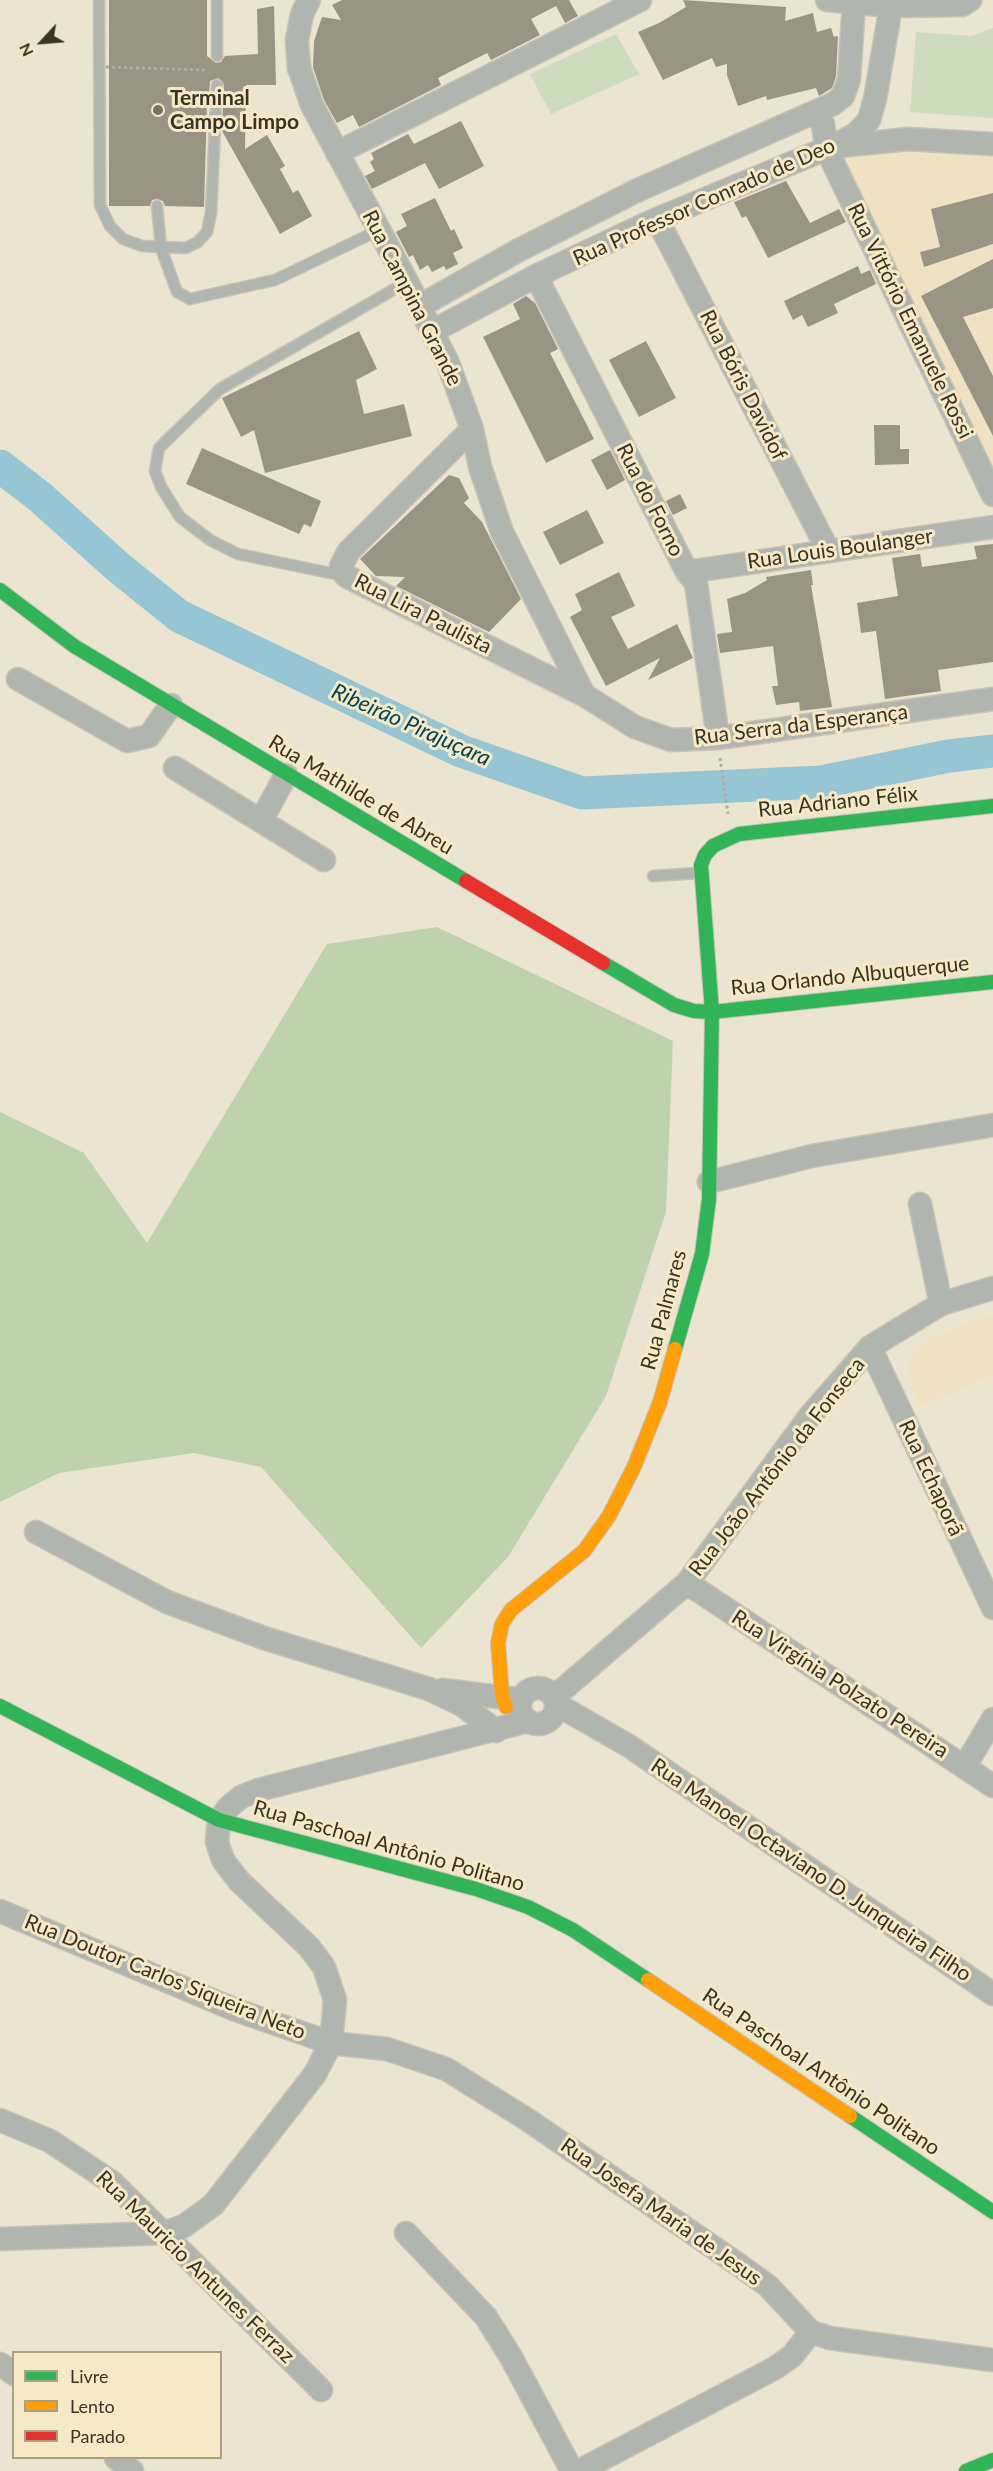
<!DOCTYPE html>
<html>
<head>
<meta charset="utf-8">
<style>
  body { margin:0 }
  #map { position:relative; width:993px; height:2471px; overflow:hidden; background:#ebe4d0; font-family:Lato,sans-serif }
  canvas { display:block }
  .legend { position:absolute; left:12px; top:2351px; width:210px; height:108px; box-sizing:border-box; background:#f6e9c5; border:2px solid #aaa085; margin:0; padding:8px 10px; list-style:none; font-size:18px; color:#383325 }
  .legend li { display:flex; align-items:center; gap:12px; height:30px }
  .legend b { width:30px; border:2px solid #aaa085 }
  .north { position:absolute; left:12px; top:12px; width:60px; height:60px; -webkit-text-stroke:4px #f6e9c5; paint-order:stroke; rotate:244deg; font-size:16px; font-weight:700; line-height:24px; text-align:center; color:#383325 }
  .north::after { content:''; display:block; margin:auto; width:21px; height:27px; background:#383325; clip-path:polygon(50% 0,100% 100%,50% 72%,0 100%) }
</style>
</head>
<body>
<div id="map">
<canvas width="993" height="2471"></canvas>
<ul class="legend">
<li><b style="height:8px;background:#30b455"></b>Livre</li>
<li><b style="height:8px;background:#ff9f0a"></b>Lento</li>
<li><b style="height:8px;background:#e5322d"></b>Parado</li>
</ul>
<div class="north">N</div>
</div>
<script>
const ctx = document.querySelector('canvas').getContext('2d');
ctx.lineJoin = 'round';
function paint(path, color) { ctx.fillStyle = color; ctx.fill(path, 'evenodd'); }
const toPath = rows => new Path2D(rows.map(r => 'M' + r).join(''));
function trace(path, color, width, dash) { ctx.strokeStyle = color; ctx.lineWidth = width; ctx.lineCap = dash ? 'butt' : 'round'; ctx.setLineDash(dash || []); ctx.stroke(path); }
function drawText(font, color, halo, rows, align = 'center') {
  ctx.font = font + ' Lato,sans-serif'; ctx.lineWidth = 6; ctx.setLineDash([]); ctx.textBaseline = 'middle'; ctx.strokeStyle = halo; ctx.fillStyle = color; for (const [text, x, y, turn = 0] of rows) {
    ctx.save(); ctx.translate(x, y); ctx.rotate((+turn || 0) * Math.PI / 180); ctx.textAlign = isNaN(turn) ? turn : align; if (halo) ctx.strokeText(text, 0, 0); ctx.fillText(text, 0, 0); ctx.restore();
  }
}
paint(toPath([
  [993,142,993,495,826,148],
  [993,1317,993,1376,919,1407,907,1368,913,1354,929,1339,972,1320]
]), '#eee2c2');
paint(toPath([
  [993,28,993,118,910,112,916,32,972,36],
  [616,34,639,74,551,114,530,74]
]), '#ccdcbd');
paint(toPath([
  [437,927,673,1041,666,1211,606,1396,508,1557,421,1648,261,1467,194,1453,59,1473,0,1502,0,1112,84,1153,147,1243,327,944]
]), '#bed2ae');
trace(toPath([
  [0,466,40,497,118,567,179,616,461,751,582,793,821,782,949,756,993,751]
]), '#96c5d3', 33);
paint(toPath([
  [109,0,207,0,207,56,216,63,221,62,225,56,258,54,257,9,274,6,276,85,246,85,245,149,267,135,285,166,280,169,293,193,298,190,312,216,280,234,222,131,224,85,218,78,210,81,208,106,207,104,204,207,165,206,163,201,157,199,152,200,150,206,109,206],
  [342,0,569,0,578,16,565,23,556,6,531,19,540,35,491,60,487,53,438,78,441,85,359,127,353,115,337,123,324,100,313,67,314,41,322,17,341,20,332,5],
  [683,0,786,7,785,21,813,13,817,32,831,28,834,37,838,36,836,76,832,88,819,96,816,88,767,100,766,96,738,106,727,75,727,64,716,67,712,58,663,80,638,32,659,23,686,7],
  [461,121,484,166,439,189,425,163,372,189,365,176,375,171,370,162,374,159,371,153,408,134,414,144],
  [786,181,810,223,839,209,846,222,768,258,746,216,742,218,734,202],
  [993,193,993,244,924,267,920,252,940,247,931,209],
  [435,198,451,231,454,229,463,248,453,253,458,264,446,270,444,266,432,272,428,265,420,270,413,255,409,257,396,232,407,226,401,214],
  [993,259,993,308,963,317,993,376,993,436,921,296],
  [858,266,861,274,870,270,876,284,834,304,838,313,808,327,802,315,793,320,784,301],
  [526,296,535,303,558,349,550,353,594,439,546,463,483,337,520,319,513,304],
  [359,331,377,369,356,380,364,414,404,404,412,436,265,473,254,430,241,437,222,398],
  [646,341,676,398,639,417,609,360],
  [874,425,900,425,900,449,909,449,909,464,875,465],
  [202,448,321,501,311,527,304,524,299,534,186,484],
  [610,450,625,480,607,490,591,460],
  [449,475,459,478,469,498,464,503,482,522,521,599,489,632,396,586,405,577,376,576,360,559],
  [680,494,687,508,673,515,666,501],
  [587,510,604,543,560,565,543,532],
  [993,544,993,662,938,670,941,691,885,699,876,631,861,633,857,603,898,596,892,558,920,554,922,567,977,559,974,546],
  [811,570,813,585,811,585,832,707,800,711,799,702,776,705,772,686,778,686,773,646,720,653,717,634,732,632,727,599,745,593,767,580,766,577],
  [619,572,635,606,611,617,628,649,677,624,693,658,648,680,660,658,606,686,570,617,582,610,575,594]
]), '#9a9485');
const lane = toPath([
  [99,0,100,205,110,226,123,239,142,246,186,248,198,242,207,232,211,213,217,85],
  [217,56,217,0],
  [157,206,161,248,177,292,190,299,275,280,379,230],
  [345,576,238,554,210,540,180,517,161,487,155,471,159,448,220,389,407,282],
  [653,876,698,873]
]);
const street = toPath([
  [309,0,302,14,297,40,299,68,312,105,407,282,448,363,472,429,480,467,502,532,584,695],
  [827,0,891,6,962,5,970,0],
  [810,114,819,118,823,124,826,148,993,495],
  [840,146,908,139,993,144],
  [337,153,640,0],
  [657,219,828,550],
  [536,276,687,572,696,583,718,738],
  [420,306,519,250,638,190,833,104,843,96,849,79,854,2],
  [433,331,536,276,650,222,840,143,857,133,869,120,875,99,891,6],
  [472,429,349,551,341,566,346,576,584,695,635,727,671,740,718,738,993,699],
  [687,572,993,527],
  [18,679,127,741,149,736,171,705],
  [175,768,324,860],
  [261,821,286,775],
  [709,1182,812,1156,993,1125],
  [920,1204,941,1304],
  [870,1347,993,1608],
  [36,1532,167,1602,264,1638,429,1689,462,1705,496,1731],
  [687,1583,993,1786],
  '520 1706a18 18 0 1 1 36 0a18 18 0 1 1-36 0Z',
  [442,1690,516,1699],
  [554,1697,687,1583,810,1416,870,1347,941,1304,993,1288],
  [556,1704,629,1746,993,1994],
  [965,1766,993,1719],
  [0,1911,236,2010,331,2043,387,2049,446,2069,528,2120,739,2265,768,2286,811,2332,830,2338,993,2360],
  [0,2120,50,2141,113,2183,321,2390],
  [406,2233,486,2317,511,2357,572,2471],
  [0,2239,163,2233,184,2226,213,2205,315,2074,331,2043,335,2000,324,1967,309,1947,239,1881,223,1860,217,1842,219,1820,229,1807,241,1797,258,1790,528,1721],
  [0,2364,14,2374],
  [116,2458,132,2471],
  [579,2471,775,2368,792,2356,811,2332]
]);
const fast = toPath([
  [0,590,74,646,466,881],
  [603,963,674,1005,694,1011,712,1012,993,982],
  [675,1349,702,1254,709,1199,712,1012,701,865,705,855,713,846,739,834,993,806],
  [0,1706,219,1820,476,1889,528,1907,573,1930,648,1980],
  [850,2116,993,2212],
  [966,2471,993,2460]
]);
const slow = toPath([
  [506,1707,502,1695,498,1643,502,1624,511,1610,584,1551,609,1516,634,1467,660,1402,675,1349],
  [648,1980,850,2116]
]);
const jam = toPath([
  [466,881,603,963]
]);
trace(lane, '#c8c3b4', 13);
trace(street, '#c8c3b4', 25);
trace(fast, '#c8c3b4', 16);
trace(slow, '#c8c3b4', 16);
trace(jam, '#c8c3b4', 16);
trace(toPath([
  [720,758,728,814]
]), '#aeaea6', 3, [3, 3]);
trace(lane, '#b1b5af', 10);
trace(street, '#b1b5af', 22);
trace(fast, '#30b455', 14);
trace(slow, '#ff9f0a', 14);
trace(jam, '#e5322d', 14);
trace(toPath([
  [106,67,207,70]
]), '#aeaea6', 3, [3, 3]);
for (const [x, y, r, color] of [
  [158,110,6,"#777161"]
]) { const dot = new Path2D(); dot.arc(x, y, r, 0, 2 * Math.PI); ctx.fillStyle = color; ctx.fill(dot); trace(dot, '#f6e9c5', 2); }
drawText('bold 21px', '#383325', '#f6e9c5', [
  ["Terminal",170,98],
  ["Campo Limpo",170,122]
], 'left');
drawText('21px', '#383325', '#f6e9c5', [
  ["Rua Professor Conrado de Deo",704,202,-24],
  ["Rua Campina Grande",412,298,63],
  ["Rua Vittório Emanuele Rossi",910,321,64],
  ["Rua Bóris Davidof",743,385,63],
  ["Rua do Forno",650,500,63],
  ["Rua Louis Boulanger",840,549,-8],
  ["Rua Lira Paulista",423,614,27],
  ["Rua Serra da Esperança",801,725,-7],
  ["Rua Mathilde de Abreu",361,795,31],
  ["Rua Adriano Félix",838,802,-6],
  ["Rua Orlando Albuquerque",850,976,-6],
  ["Rua Palmares",664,1310,-75],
  ["Rua João Antônio da Fonseca",777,1467,-52],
  ["Rua Echaporã",931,1478,65],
  ["Rua Virgínia Polzato Pereira",840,1684,33],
  ["Rua Paschoal Antônio Politano",389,1846,16],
  ["Rua Manoel Octaviano D. Junqueira Filho",811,1870,34],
  ["Rua Doutor Carlos Siqueira Neto",165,1977,22],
  ["Rua Paschoal Antônio Politano",821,2072,34],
  ["Rua Josefa Maria de Jesus",661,2212,35],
  ["Rua Mauricio Antunes Ferraz",195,2267,44]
]);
drawText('italic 22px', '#034357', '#f6e9c5', [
  ["Ribeirão Pirajuçara",411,725,24]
]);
</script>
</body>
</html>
